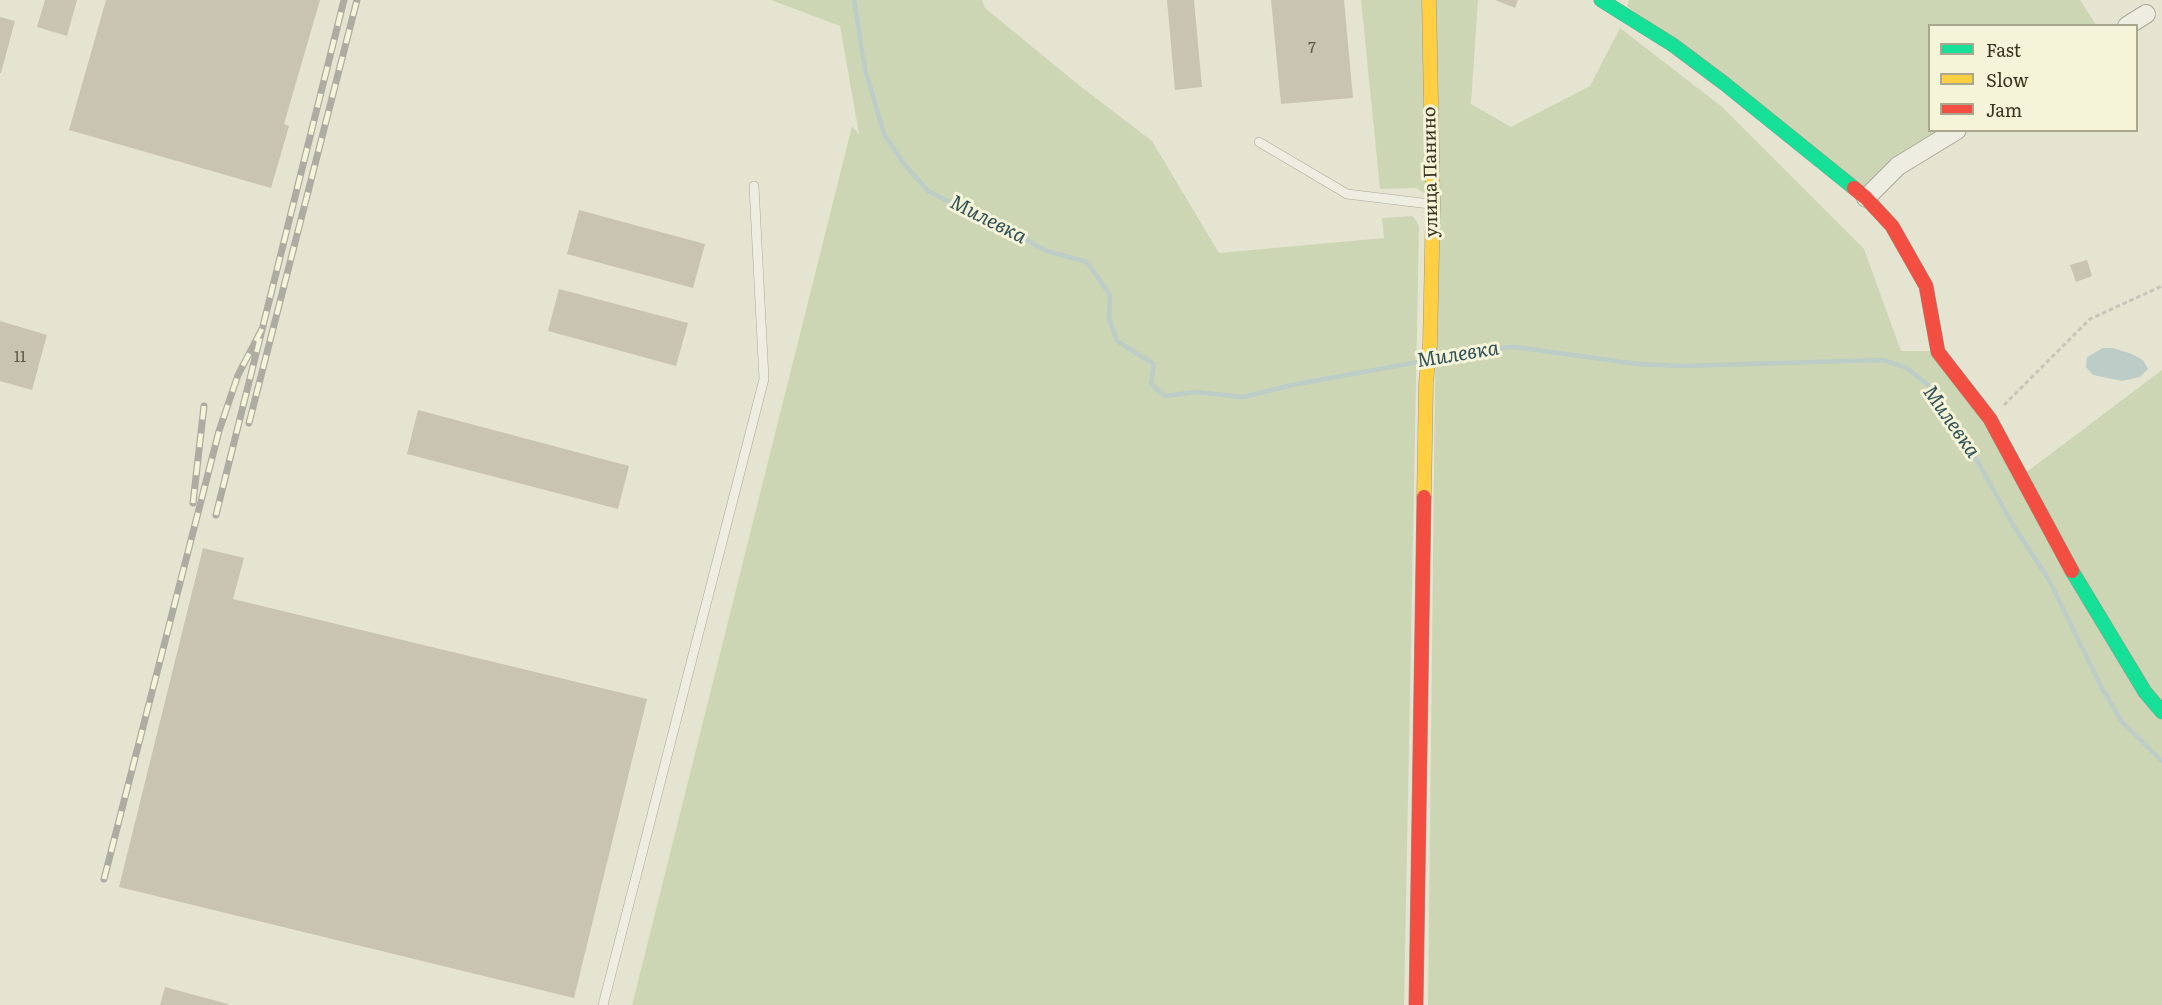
<!DOCTYPE html>
<html>
<head>
<meta charset="utf-8">
<style>
  body { margin:0 }
  #map { position:relative; width:2162px; height:1005px; overflow:hidden; background:#e5e4d1; font-family:Literata,serif }
  canvas { display:block }
  .legend { position:absolute; left:1928px; top:24px; width:210px; height:108px; box-sizing:border-box; background:#f5f4d8; border:2px solid #aaa78f; margin:0; padding:8px 10px; list-style:none; font-size:18px; color:#3a3421 }
  .legend li { display:flex; align-items:center; gap:12px; height:30px }
  .legend b { width:30px; border:2px solid #aaa78f }
</style>
</head>
<body>
<div id="map">
<canvas width="2162" height="1005"></canvas>
<ul class="legend">
<li><b style="height:8px;background:#16e098"></b>Fast</li>
<li><b style="height:8px;background:#ffcf43"></b>Slow</li>
<li><b style="height:8px;background:#f24e42"></b>Jam</li>
</ul>
</div>
<script>
const ctx = document.querySelector('canvas').getContext('2d');
ctx.lineJoin = 'round';
function paint(path, color) { ctx.fillStyle = color; ctx.fill(path, 'evenodd'); }
const toPath = rows => new Path2D(rows.map(r => 'M' + r).join(''));
function trace(path, color, width, dash) { ctx.strokeStyle = color; ctx.lineWidth = width; ctx.lineCap = dash ? 'butt' : 'round'; ctx.setLineDash(dash || []); ctx.stroke(path); }
function drawText(font, color, halo, rows, align = 'center') {
  ctx.font = font + ' Literata,serif'; ctx.lineWidth = 6; ctx.setLineDash([]); ctx.textBaseline = 'middle'; ctx.strokeStyle = halo; ctx.fillStyle = color; for (const [text, x, y, turn = 0] of rows) {
    ctx.save(); ctx.translate(x, y); ctx.rotate((+turn || 0) * Math.PI / 180); ctx.textAlign = isNaN(turn) ? turn : align; if (halo) ctx.strokeText(text, 0, 0); ctx.fillText(text, 0, 0); ctx.restore();
  }
}
paint(toPath([
  [771,0,982,0,985,8,1080,86,1152,141,1219,253,1384,238,1382,218,1413,216,1419,226,1404,1005,632,1005,852,126,859,134,840,26],
  [1361,0,1478,0,1471,104,1511,127,1590,86,1620,28,1721,106,1864,249,1901,351,1934,351,2020,477,2162,370,2162,1005,1428,1005,1437,201,1416,188,1380,189],
  [1629,0,2080,0,2096,25,1930,26,1930,130,1945,131,1867,190,1627,6]
]), '#cdd6b4');
paint(toPath([
  [2103,348,2113,348,2132,354,2143,360,2148,369,2140,377,2122,381,2093,375,2086,367,2087,357]
]), '#bcccc6');
trace(toPath([
  [854,0,865,69,884,134,905,165,928,191,964,209,988,216,1024,239,1047,251,1087,262,1110,295,1109,319,1117,341,1154,364,1151,384,1165,396,1196,392,1243,397,1292,385,1418,362],
  [1438,359,1472,350,1515,347,1638,364,1681,366,1883,360,1907,368,1927,384,1978,462,2013,525,2049,580,2102,688,2122,722,2162,761]
]), '#bcccc6', 4.5);
paint(toPath([
  [45,0,77,0,67,36,37,27],
  [106,0,320,0,284,124,289,126,271,188,69,130],
  [1167,0,1194,0,1202,87,1175,90],
  [1271,0,1344,0,1353,98,1281,104],
  [1495,0,1518,0,1515,8],
  [0,17,15,21,1,73,0,73],
  [579,210,705,244,693,288,567,254],
  [2087,260,2092,276,2076,282,2070,265],
  [559,289,688,323,676,366,548,331],
  [0,321,47,335,32,390,0,381],
  [418,410,629,466,618,509,407,454],
  [203,548,244,558,233,599,647,699,574,998,119,887],
  [165,987,228,1004,228,1005,160,1005]
]), '#c9c4b2');
const lane = toPath([
  [1259,142,1347,194,1430,204],
  [603,1005,764,379,754,186]
]);
const street = toPath([
  [2127,26,2146,14],
  [1866,198,1898,166,1957,130]
]);
const fast = toPath([
  [1601,0,1673,45,1725,84,1854,188],
  [2072,571,2145,692,2162,712]
]);
const slow = toPath([
  [1424,497,1426,383,1430,344,1433,204,1429,0]
]);
const jam = toPath([
  [1854,188,1866,198,1892,226,1926,286,1938,352,1990,419,2072,571],
  [1416,1005,1424,497]
]);
trace(lane, '#aba999', 10);
trace(street, '#aba999', 20);
trace(fast, '#9a988a', 15);
trace(slow, '#9a988a', 15);
trace(jam, '#9a988a', 15);
trace(toPath([
  [2004,405,2090,319,2162,286]
]), '#c6c5b9', 3, [4.5, 3]);
trace(lane, '#eeede2', 9);
trace(street, '#eeede2', 18);
trace(fast, '#16e098', 14);
trace(slow, '#ffcf43', 14);
trace(jam, '#f24e42', 14);
const rail = toPath([
  [249,423,357,0],
  [193,503,204,406],
  [216,515,344,0],
  [104,879,219,431,238,375,262,329]
]);
trace(rail, '#adaca2', 7);
trace(rail, '#f5f4d8', 4.5, [14]);
drawText('15px', '#5e5845', null, [
  ["7",1312,49],
  ["11",20,358]
]);
drawText('18px', '#3a3421', '#f5f4d8', [
  ["улица Панино",1431,172,-91]
]);
drawText('italic 20px', '#315159', '#f5f4d8', [
  ["Милевка",988,220,27],
  ["Милевка",1458,355,-9],
  ["Милевка",1951,422,55]
]);
</script>
</body>
</html>
